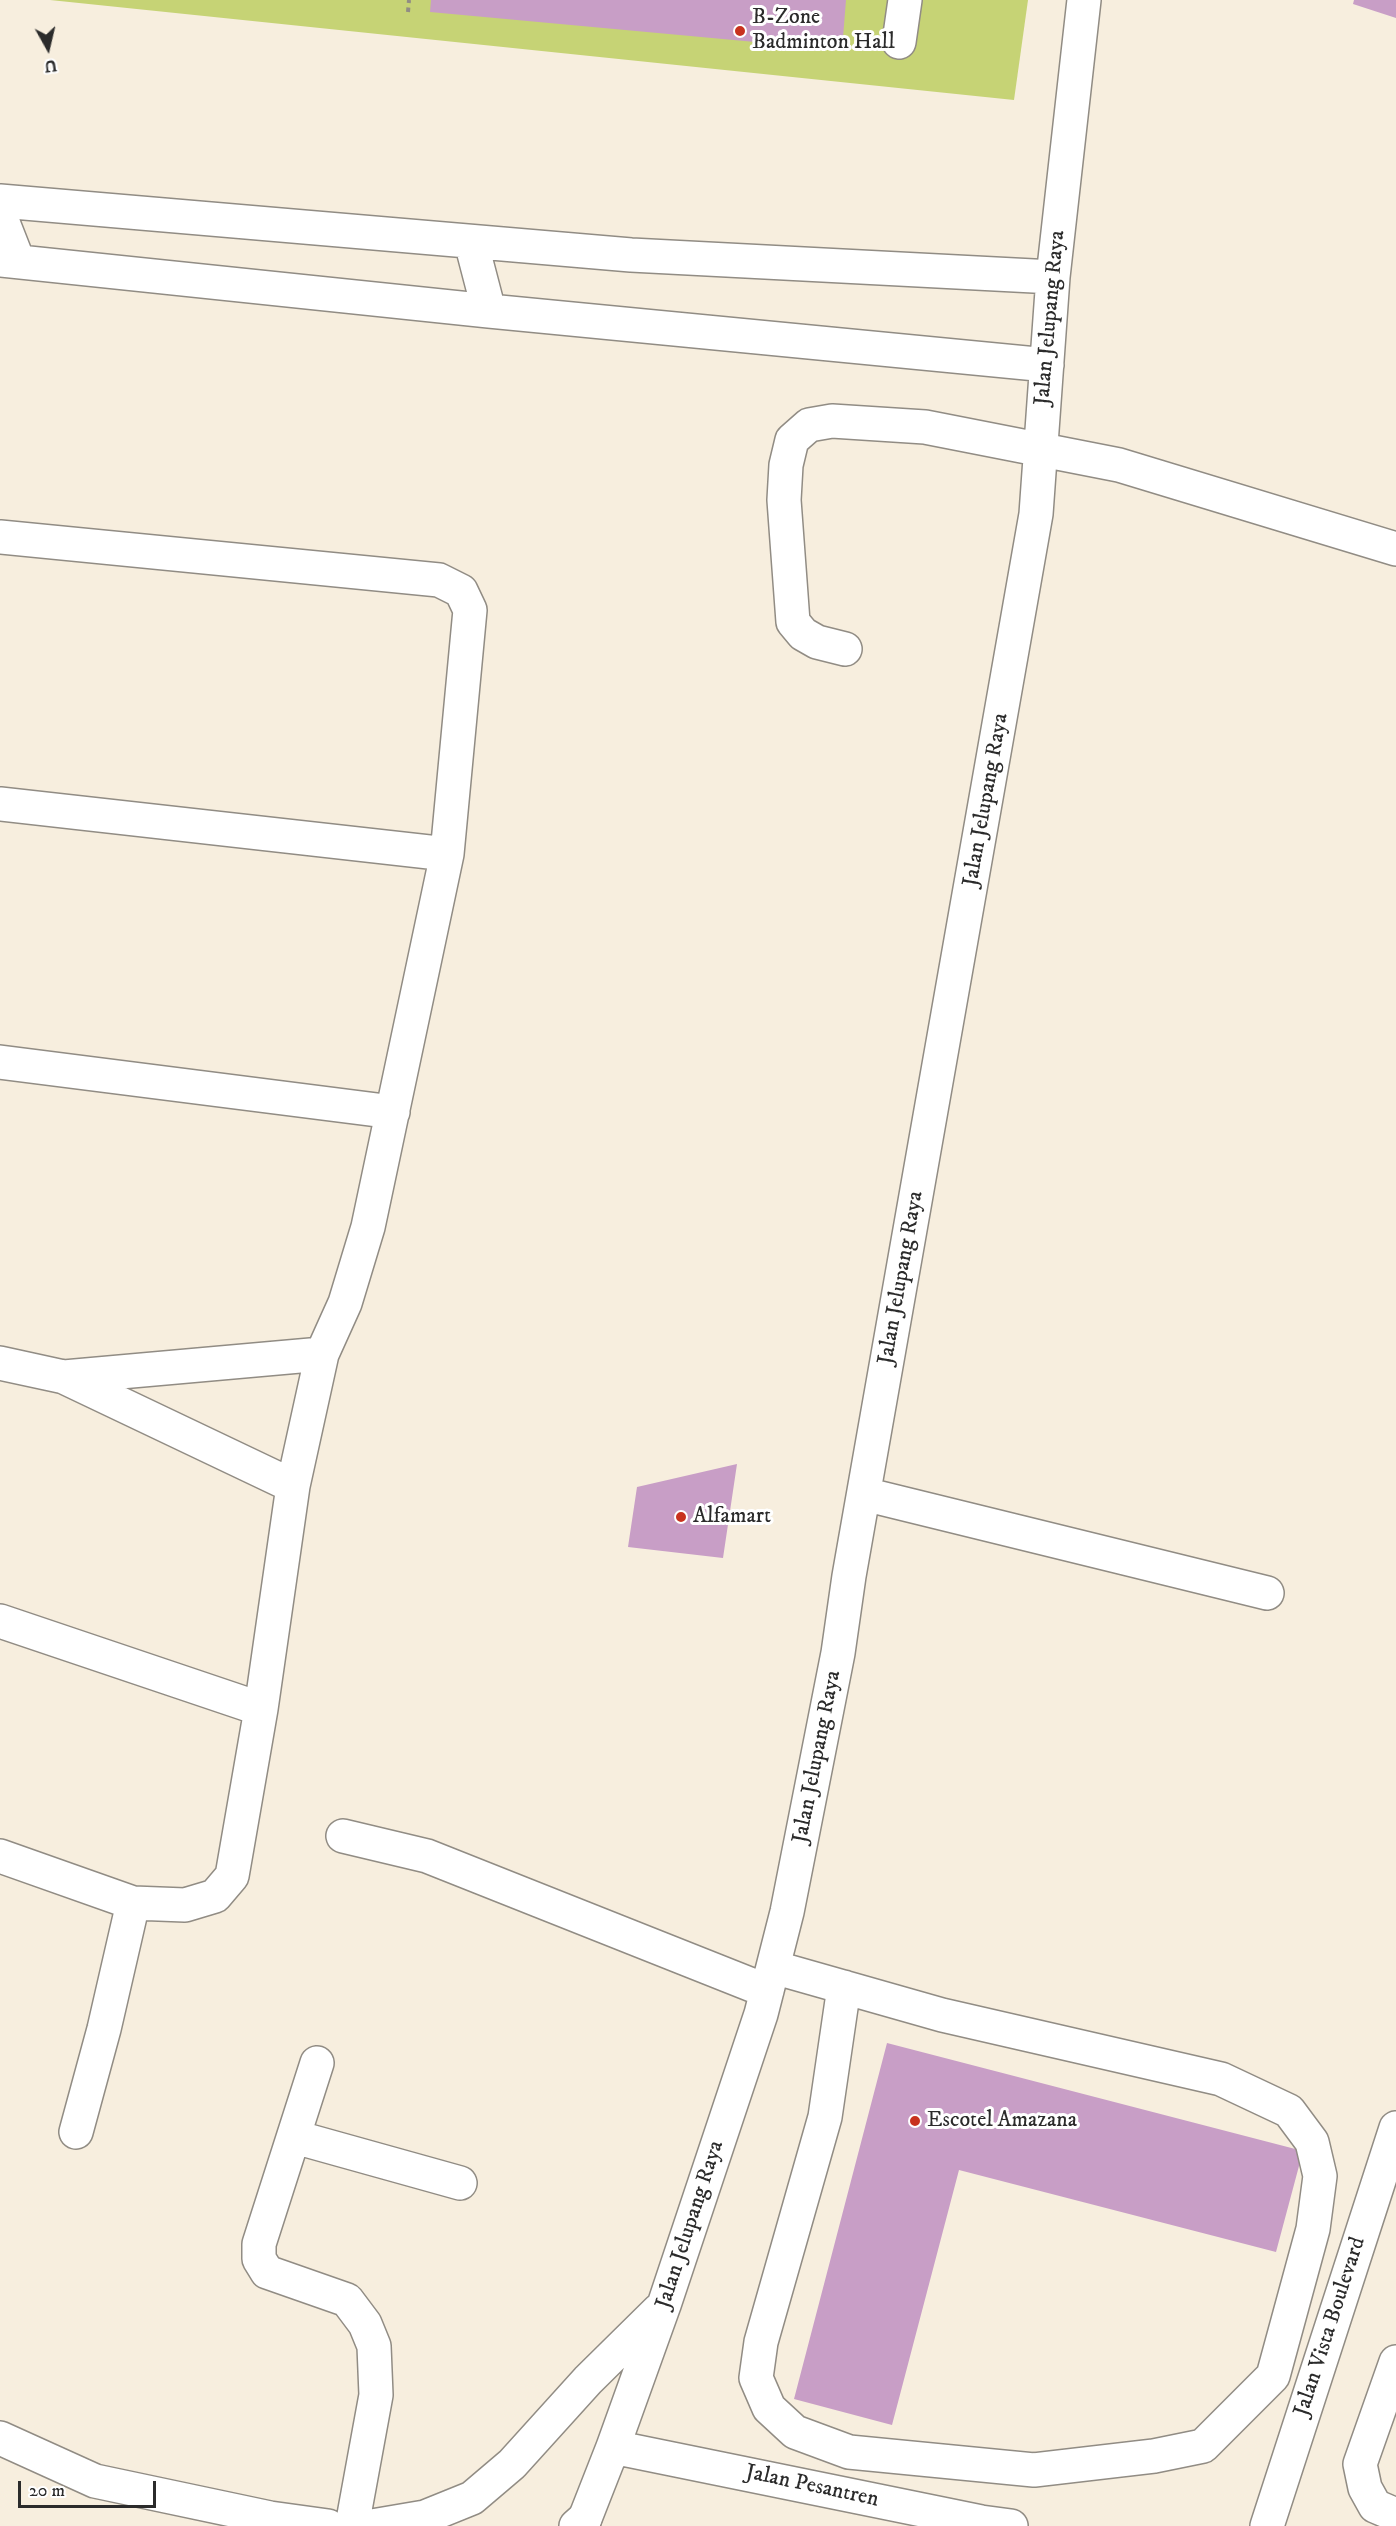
<!DOCTYPE html>
<html>
<head>
<meta charset="utf-8">
<style>
  body { margin:0 }
  #map { position:relative; width:1396px; height:2526px; overflow:hidden; background:#f7eede; font-family:"IM FELL DW Pica",serif }
  canvas { display:block }
  .north { position:absolute; left:18px; top:18px; width:60px; height:60px; -webkit-text-stroke:4px #fff; paint-order:stroke; rotate:172deg; font-size:16px; font-weight:700; line-height:24px; text-align:center; color:#2b2b2b }
  .north::after { content:''; display:block; margin:auto; width:21px; height:27px; background:#2b2b2b; clip-path:polygon(50% 0,100% 100%,50% 72%,0 100%) }
  .scale { position:absolute; left:18px; top:2481px; width:138px; height:27px; box-sizing:border-box; border:3px solid #2b2b2b; border-top:0; padding-left:8px; font-size:18px; line-height:21px; white-space:nowrap; color:#2b2b2b; -webkit-text-stroke:4px #fff; paint-order:stroke }
</style>
</head>
<body>
<div id="map">
<canvas width="1396" height="2526"></canvas>
<div class="north">U</div>
<div class="scale">20 m</div>
</div>
<script>
const ctx = document.querySelector('canvas').getContext('2d');
ctx.lineJoin = 'round';
function paint(path, color) { ctx.fillStyle = color; ctx.fill(path, 'evenodd'); }
const toPath = rows => new Path2D(rows.map(r => 'M' + r).join(''));
function trace(path, color, width, dash) { ctx.strokeStyle = color; ctx.lineWidth = width; ctx.lineCap = dash ? 'butt' : 'round'; ctx.setLineDash(dash || []); ctx.stroke(path); }
function drawText(font, color, halo, rows, align = 'center') {
  ctx.font = font + ' "IM FELL DW Pica",serif'; ctx.lineWidth = 6; ctx.setLineDash([]); ctx.textBaseline = 'middle'; ctx.strokeStyle = halo; ctx.fillStyle = color; for (const [text, x, y, turn = 0] of rows) {
    ctx.save(); ctx.translate(x, y); ctx.rotate((+turn || 0) * Math.PI / 180); ctx.textAlign = isNaN(turn) ? turn : align; if (halo) ctx.strokeText(text, 0, 0); ctx.fillText(text, 0, 0); ctx.restore();
  }
}
paint(toPath([
  [50,0,1028,0,1014,100]
]), '#c6d375');
paint(toPath([
  [431,0,846,0,842,50,430,12],
  [1354,0,1396,0,1396,18,1353,4],
  [737,1464,723,1558,628,1547,637,1487],
  [887,2043,1303,2151,1276,2252,959,2170,892,2425,794,2399]
]), '#c89ec6');
const minor = toPath([
  [899,42,905,0],
  [0,201,631,255,1053,277],
  [0,215,18,261],
  [471,242,489,311],
  [0,260,489,311,1047,365],
  [0,537,439,580,461,591,470,610,447,854,368,1227,345,1303,322,1354,293,1486,261,1709,232,1876,215,1896,185,1905,133,1903,0,1856],
  [845,649,817,642,803,634,793,622,784,500,786,465,792,440,809,425,832,421,925,427,1119,465,1396,549],
  [0,804,447,854],
  [0,1062,393,1112],
  [0,1363,64,1377,293,1486],
  [64,1377,322,1354],
  [864,1494,1267,1593],
  [0,1621,261,1709],
  [343,1836,427,1856,767,1991],
  [773,1967,942,2015,1221,2079,1289,2111,1312,2142,1320,2176,1313,2229,1273,2376,1203,2446,1154,2456,1034,2470,849,2452,795,2432,769,2408,756,2378,761,2342,825,2117,844,1987],
  [317,2063,259,2244,259,2259,267,2272,347,2300,365,2324,374,2346,376,2395,352,2526],
  [76,2132,104,2029,133,1903],
  [295,2137,460,2183],
  [1396,2362,1360,2464,1365,2488,1375,2506,1396,2515],
  [0,2438,95,2481,270,2518,328,2526],
  [613,2447,981,2522,1011,2526],
  [372,2526,425,2517,472,2498,512,2464,588,2380,659,2310],
  [582,2526,613,2447,664,2305,761,2014,787,1912,838,1653,849,1576,1036,514,1053,277,1084,0],
  [1267,2526,1396,2128]
]);
const highway = toPath([
  [576,2526,585,2518]
]);
trace(minor, '#918c84', 36);
trace(highway, '#918c84', 36);
trace(toPath([
  [408,12,409,0]
]), '#918c84', 4, [4.5, 4.5]);
trace(minor, '#fff', 33);
trace(highway, '#fff', 33);
for (const [x, y, r, color] of [
  [740,31,6,"#c8321e"],
  [681,1517,6,"#c8321e"],
  [915,2121,6,"#c8321e"]
]) { const dot = new Path2D(); dot.arc(x, y, r, 0, 2 * Math.PI); ctx.fillStyle = color; ctx.fill(dot); trace(dot, '#fff', 2); }
drawText('22px', '#2b2b2b', '#fff', [
  ["B-Zone",752,18],
  ["Badminton Hall",752,43],
  ["Alfamart",693,1517],
  ["Escotel Amazana",927,2121]
], 'left');
drawText('22px', '#2b2b2b', '#fff', [
  ["Jalan Jelupang Raya",1051,318,-85],
  ["Jalan Jelupang Raya",987,800,-80],
  ["Jalan Jelupang Raya",902,1278,-80],
  ["Jalan Jelupang Raya",818,1757,-79],
  ["Jalan Jelupang Raya",691,2225,-72],
  ["Jalan Vista Boulevard",1331,2327,-72],
  ["Jalan Pesantren",812,2487,12]
]);
</script>
</body>
</html>
